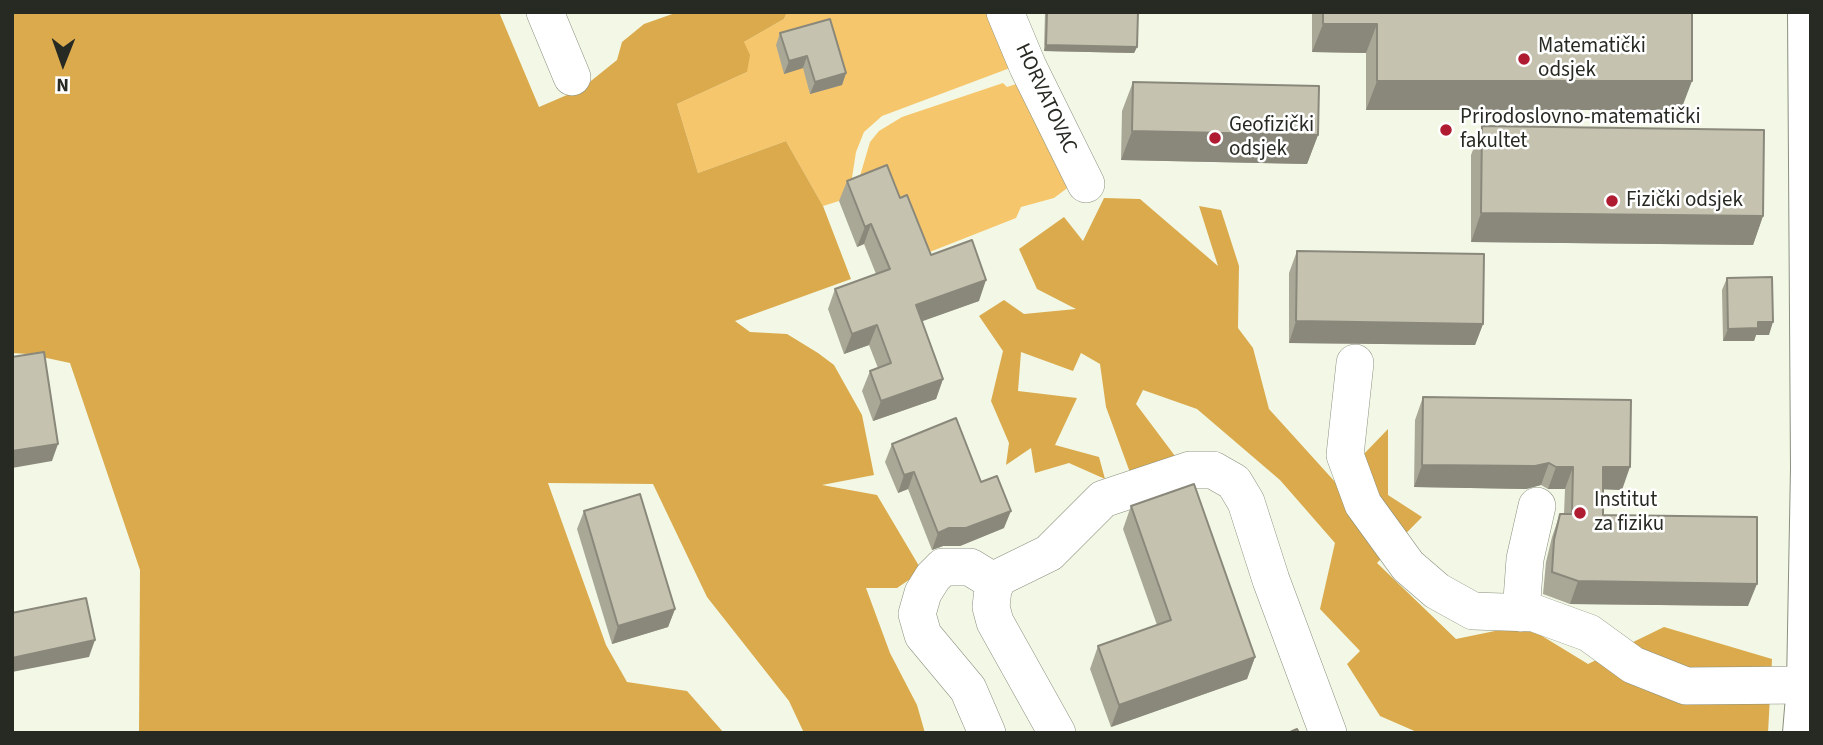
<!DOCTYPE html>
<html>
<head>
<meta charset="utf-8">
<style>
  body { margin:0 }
  #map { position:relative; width:1823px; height:745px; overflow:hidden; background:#f2f8e5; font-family:"Source Sans 3",sans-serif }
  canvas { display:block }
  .frame { position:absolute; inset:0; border:14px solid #272a23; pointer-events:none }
  .north { position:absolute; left:28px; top:28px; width:70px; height:70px; -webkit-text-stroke:5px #fff; paint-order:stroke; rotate:181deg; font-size:19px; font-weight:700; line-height:28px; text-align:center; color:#272a23 }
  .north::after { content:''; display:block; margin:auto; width:24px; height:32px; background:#272a23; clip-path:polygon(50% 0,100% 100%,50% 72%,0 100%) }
</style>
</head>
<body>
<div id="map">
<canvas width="1823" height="745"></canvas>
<div class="frame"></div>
<div class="north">N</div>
</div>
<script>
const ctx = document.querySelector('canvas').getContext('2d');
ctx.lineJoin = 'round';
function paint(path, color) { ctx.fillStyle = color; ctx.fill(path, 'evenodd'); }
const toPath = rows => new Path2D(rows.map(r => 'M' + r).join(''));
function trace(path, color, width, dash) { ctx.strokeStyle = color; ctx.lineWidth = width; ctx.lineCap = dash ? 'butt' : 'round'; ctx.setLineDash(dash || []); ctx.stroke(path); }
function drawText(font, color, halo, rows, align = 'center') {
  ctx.font = font + ' "Source Sans 3",sans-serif'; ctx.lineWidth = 5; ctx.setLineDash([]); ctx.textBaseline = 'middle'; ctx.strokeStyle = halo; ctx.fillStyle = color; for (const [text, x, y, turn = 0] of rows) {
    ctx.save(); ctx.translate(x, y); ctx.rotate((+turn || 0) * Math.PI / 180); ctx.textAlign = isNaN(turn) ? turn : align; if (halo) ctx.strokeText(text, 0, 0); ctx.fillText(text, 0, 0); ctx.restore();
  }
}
paint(toPath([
  [787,12,987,12,1010,68,882,116,864,132,856,152,849,197,839,201,823,206,786,141,698,173,677,104,747,72,744,42,784,19],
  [1025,81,1074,183,1054,198,1021,207,1016,218,917,257,862,192,860,176,870,142,879,131,902,117,1003,83,1007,87]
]), '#f6c66c');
paint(toPath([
  [12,12,499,12,539,107,581,89,617,60,622,42,644,24,678,12,787,12,784,19,744,42,750,55,747,72,677,104,698,173,786,141,823,206,851,279,735,321,750,332,787,334,818,353,834,365,862,415,874,475,822,485,877,495,922,571,897,588,866,588,890,653,917,705,925,733,804,733,789,701,707,597,653,484,548,483,606,645,627,682,687,691,724,733,139,733,140,570,70,363,28,354,12,353],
  [1104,198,1140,199,1218,266,1199,206,1221,210,1239,266,1238,328,1253,348,1269,409,1336,483,1388,429,1388,495,1422,517,1377,563,1456,639,1524,625,1588,664,1664,627,1772,659,1768,733,1419,733,1380,716,1347,664,1360,651,1320,609,1335,543,1280,480,1197,409,1143,390,1136,404,1175,456,1132,478,1106,407,1100,364,1081,353,1073,371,1021,352,1018,391,1077,398,1055,445,1099,457,1105,479,1069,463,1035,473,1031,448,1006,465,1009,443,991,401,1003,351,979,316,1004,300,1024,314,1076,309,1037,289,1019,249,1064,217,1083,241]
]), '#daaa4d');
const minor = toPath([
  [545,12,572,77],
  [1005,12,1028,67,1086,184],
  [1355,363,1345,455,1363,504,1408,566,1437,591,1473,611,1534,613,1589,633,1633,665,1686,686,1806,685],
  [1521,613,1525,559,1537,506],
  [987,733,968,689,923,635,917,614,923,593,933,577,943,567,970,567,996,583],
  [1057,733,995,622,991,607,993,589,996,583,1000,577,1049,553,1103,499,1190,470,1213,470,1234,482,1246,502,1271,580,1328,733]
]);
const major = toPath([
  [1802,733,1806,685,1810,468,1807,12]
]);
trace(minor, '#8a907f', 38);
trace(major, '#8a907f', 40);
trace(minor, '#fff', 37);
trace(major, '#fff', 38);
paint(toPath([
  [1045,12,1138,12,1137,47,1134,53,1044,51],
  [1312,12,1692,12,1681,110,1366,110,1366,53,1312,52],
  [780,33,846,73,842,85,810,94,803,68,784,74,776,45],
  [1133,82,1318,135,1307,164,1121,160,1122,111],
  [1482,126,1763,216,1753,245,1471,242,1471,155],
  [847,181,900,198,931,255,979,301,922,321,943,379,936,399,873,421,862,391,870,371,878,368,869,345,844,354,828,309,835,289,876,274,864,244,857,247,839,201],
  [1297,251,1483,324,1475,345,1289,343,1289,273],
  [1727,278,1769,335,1756,335,1754,341,1723,341,1722,290],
  [1423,397,1622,490,1603,489,1603,515,1748,606,1570,604,1543,594,1546,562,1552,537,1560,514,1564,514,1565,489,1548,489,1541,485,1526,489,1414,487,1415,420],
  [892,444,981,482,1004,528,960,546,943,546,932,550,908,489,898,493,885,462],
  [1131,506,1255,657,1247,679,1111,727,1090,669,1098,646,1157,625,1123,529],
  [584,511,675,609,668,627,612,644,577,529]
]), '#a9a897');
paint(toPath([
  [1323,24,1377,24,1366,53,1312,52],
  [1046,45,1137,47,1134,53,1044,51],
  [807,56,803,68,784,74,789,61],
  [846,73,842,85,810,94,815,82],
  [1377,81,1692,81,1681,110,1366,110],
  [1132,131,1318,135,1307,164,1121,160],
  [1481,213,1763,216,1753,245,1471,242],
  [871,224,864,244,857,247,865,227],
  [986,280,979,301,909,326,916,305],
  [1296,321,1483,324,1475,345,1289,343],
  [1758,322,1773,322,1769,335,1756,335,1754,341,1723,341,1728,329],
  [877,325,869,345,844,354,852,334],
  [943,379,936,399,873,421,881,401],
  [58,444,52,461,12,468,12,451],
  [1549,463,1541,485,1526,489,1414,487,1422,465],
  [1556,467,1573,467,1565,489,1548,489],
  [1603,467,1630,467,1622,490,1595,489],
  [914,472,908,489,898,493,904,475],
  [1011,511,1004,528,960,546,943,546,932,550,938,533,949,528],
  [1578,581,1757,584,1748,606,1570,604],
  [675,609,668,627,612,644,618,626],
  [95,640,89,657,12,672,12,658],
  [1255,657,1247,679,1111,727,1119,705]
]), '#8a887b');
const building = toPath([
  [1047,12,1138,12,1137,47,1046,45,1047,12],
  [1323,12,1692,12,1692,81,1377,81,1377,24,1323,24,1323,12],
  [830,19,846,73,815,82,807,56,789,61,780,33,830,19],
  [1133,82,1319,86,1318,135,1132,131,1133,82],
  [1482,126,1764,130,1763,216,1481,213,1482,126],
  [887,165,900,198,907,195,931,255,972,240,986,280,916,305,943,379,881,401,870,371,891,363,877,325,852,334,835,289,890,269,871,224,865,227,847,181,887,165],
  [1297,251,1484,254,1483,324,1296,321,1297,251],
  [1772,277,1773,322,1758,322,1758,328,1728,329,1727,278,1772,277],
  [44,352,58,444,12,451,12,357,44,352],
  [1423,397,1631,400,1630,467,1603,467,1603,515,1757,517,1757,584,1578,581,1552,572,1554,540,1560,514,1572,514,1573,467,1556,467,1549,463,1535,466,1422,465,1423,397],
  [956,418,981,482,997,476,1011,511,966,528,949,528,938,533,914,472,904,475,892,444,956,418],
  [1194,484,1255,657,1119,705,1098,646,1171,620,1131,506,1194,484],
  [640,494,675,609,618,626,584,511,640,494],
  [86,598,95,640,12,658,12,613,86,598],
  [1297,729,1299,733,1288,733,1297,729]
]);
paint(building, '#c5c3b0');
trace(building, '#8a887b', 2);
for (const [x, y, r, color] of [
  [1524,59,7,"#af1b30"],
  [1446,130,7,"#af1b30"],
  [1215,138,7,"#af1b30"],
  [1612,201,7,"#af1b30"],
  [1580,513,7,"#af1b30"]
]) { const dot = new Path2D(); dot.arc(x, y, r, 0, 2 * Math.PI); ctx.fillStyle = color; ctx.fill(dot); trace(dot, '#fff', 2.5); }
drawText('21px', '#272a23', '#fff', [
  ["Matematički",1538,47],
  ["odsjek",1538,71],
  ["Prirodoslovno-matematički",1460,118],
  ["fakultet",1460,142],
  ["Geofizički",1229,126],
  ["odsjek",1229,150],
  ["Fizički odsjek",1626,201],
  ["Institut",1594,501],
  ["za fiziku",1594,525]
], 'left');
drawText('21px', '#272a23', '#fff', [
  ["HORVATOVAC",1045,99,65]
]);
</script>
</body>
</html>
